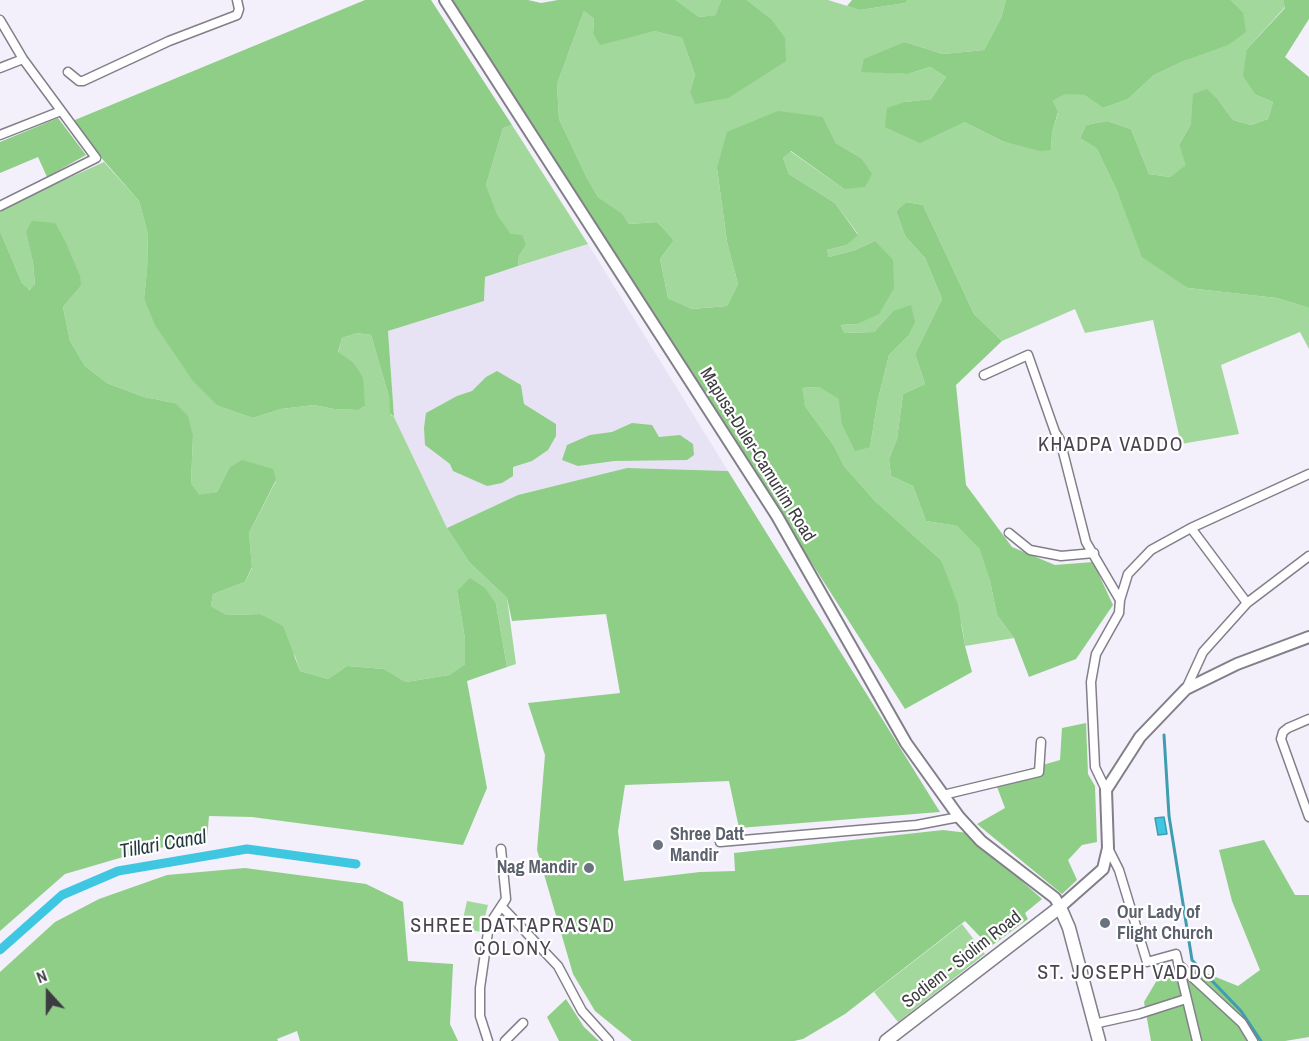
<!DOCTYPE html>
<html>
<head>
<meta charset="utf-8">
<style>
  body { margin:0 }
  #map { position:relative; width:1309px; height:1041px; overflow:hidden; background:#f3effb; font-family:"Archivo Narrow",sans-serif }
  canvas { display:block }
  .north { position:absolute; left:18px; top:963px; width:60px; height:60px; -webkit-text-stroke:4px #fff; paint-order:stroke; rotate:339deg; font-size:16px; font-weight:700; line-height:24px; text-align:center; color:#3c3b40 }
  .north::after { content:''; display:block; margin:auto; width:21px; height:27px; background:#3c3b40; clip-path:polygon(50% 0,100% 100%,50% 72%,0 100%) }
</style>
</head>
<body>
<div id="map">
<canvas width="1309" height="1041"></canvas>
<div class="north">N</div>
</div>
<script>
const ctx = document.querySelector('canvas').getContext('2d');
ctx.lineJoin = 'round';
function paint(path, color) { ctx.fillStyle = color; ctx.fill(path, 'evenodd'); }
const toPath = rows => new Path2D(rows.map(r => 'M' + r).join(''));
function trace(path, color, width, dash) { ctx.strokeStyle = color; ctx.lineWidth = width; ctx.lineCap = dash ? 'butt' : 'round'; ctx.setLineDash(dash || []); ctx.stroke(path); }
function drawText(font, color, halo, rows, align = 'center') {
  ctx.font = font + ' "Archivo Narrow",sans-serif'; ctx.lineWidth = 4.5; ctx.setLineDash([]); ctx.textBaseline = 'middle'; ctx.strokeStyle = halo; ctx.fillStyle = color; for (const [text, x, y, turn = 0] of rows) {
    ctx.save(); ctx.translate(x, y); ctx.rotate((+turn || 0) * Math.PI / 180); ctx.textAlign = isNaN(turn) ? turn : align; if (halo) ctx.strokeText(text, 0, 0); ctx.fillText(text, 0, 0); ctx.restore();
  }
}
paint(toPath([
  [588,244,728,471,627,468,518,495,447,528,394,417,388,331,484,301,485,277]
]), '#e8e2f5');
paint(toPath([
  [676,0,721,0,717,15,699,17],
  [747,0,828,0,860,10,905,3,908,0,1006,0,1001,18,984,50,943,54,905,42,861,71,908,74,930,67,946,77,931,99,905,102,964,122,1002,141,1051,150,1052,133,1058,113,1053,101,1066,93,1084,95,1103,108,1128,99,1154,75,1186,60,1243,12,1231,0,1283,0,1285,7,1247,49,1256,95,1273,102,1268,119,1251,125,1233,120,1219,101,1191,124,1179,145,1187,165,1170,177,1149,174,1131,129,1107,121,1086,125,1080,138,1097,149,1118,193,1188,288,1277,298,1309,308,1309,349,1300,332,1221,365,1239,434,1181,444,1153,320,1085,333,1075,309,1002,341,974,314,923,205,906,202,896,211,905,236,925,258,942,299,915,354,925,384,903,394,897,439,889,459,891,476,913,486,926,521,957,526,981,549,990,581,997,615,1014,638,965,646,962,626,941,560,875,501,844,466,834,446,805,406,801,388,819,387,840,399,841,422,870,447,878,399,889,355,908,336,893,311,874,332,844,333,841,325,857,324,875,241,855,250,829,257,827,250,847,245,858,234,835,203,789,174,783,158,790,151,844,189,861,158,836,143,823,117,717,168,727,242,738,284,727,306,692,309,668,298,660,259,674,240,657,222,629,224,621,214,598,197,586,176,559,119,557,84,584,11,594,19,593,33,654,31,682,38,695,75,690,91,770,18],
  [512,125,588,244,518,266,519,256,526,245,511,234,496,215,486,185,503,128],
  [104,162,139,201,148,234,147,272,144,298,218,406,253,418,281,409,314,405,334,409,358,410,365,406,353,362,338,353,342,338,357,333,371,335,389,397,391,415,394,417,447,528,469,562,507,598,516,664,507,667,496,604,457,591,465,639,465,664,449,675,406,682,384,669,347,666,328,679,300,671,295,656,261,614,227,615,211,606,213,594,245,582,252,568,249,533,276,481,229,468,217,492,199,496,191,483,193,436,175,403,144,397,107,383,85,366,70,341,63,307,81,286,26,231,33,263,35,286,28,290,22,283,0,231,0,209],
  [467,901,488,905,481,932,461,928],
  [962,924,985,954,898,1022,874,992]
]), '#a2d89b');
paint(toPath([
  [365,0,431,0,512,125,503,128,486,185,497,215,511,234,522,235,526,245,519,256,518,266,485,277,484,301,388,331,394,417,390,413,389,397,371,335,357,333,342,338,338,352,353,362,363,378,365,406,358,410,334,409,314,405,281,409,253,418,218,406,193,381,155,325,144,298,147,271,148,234,139,201,70,122],
  [452,0,528,0,541,3,558,0,676,0,699,17,716,15,721,0,747,0,770,18,785,38,786,61,728,98,695,104,690,91,695,75,682,38,654,31,600,45,593,33,594,19,584,11,557,84,559,119,586,176,598,197,622,214,629,224,657,222,674,240,660,259,668,298,692,309,727,306,738,284,727,242,717,168,727,132,778,111,823,117,836,143,861,158,872,174,865,187,844,189,791,151,783,158,789,174,835,203,858,235,847,245,827,250,829,257,855,250,875,241,893,260,894,288,879,314,857,324,841,325,844,333,874,332,893,311,911,305,915,322,908,336,889,355,878,399,870,447,855,451,841,422,839,399,819,387,802,388,805,406,834,446,844,466,875,501,941,560,958,605,965,646,972,672,905,709],
  [852,0,908,0,905,3,860,10,847,6],
  [1006,0,1231,0,1243,12,1246,32,1228,45,1186,60,1154,75,1128,99,1103,108,1084,95,1065,94,1053,101,1058,112,1052,133,1051,150,1040,151,1002,141,964,122,920,143,885,127,887,108,905,102,931,99,946,77,930,67,908,74,861,72,864,59,905,42,943,54,984,50,1001,18],
  [1283,0,1309,0,1309,19,1285,57,1309,77,1309,308,1277,298,1188,288,1142,257,1118,193,1097,149,1080,138,1086,125,1107,121,1131,129,1149,174,1170,177,1186,165,1179,145,1191,124,1193,94,1207,89,1219,101,1233,120,1251,125,1268,119,1273,102,1256,95,1243,76,1247,49,1285,8],
  [58,118,86,155,47,177,38,157,0,173,0,142],
  [906,202,923,205,974,314,1002,341,956,385,966,485,1012,547,1055,565,1093,562,1113,605,1076,659,1029,677,1014,638,997,615,990,581,980,549,957,526,926,521,913,486,891,476,889,459,897,439,903,394,925,384,915,354,942,299,925,258,905,236,896,211],
  [32,221,55,223,65,241,80,276,81,286,63,307,70,341,85,366,107,383,144,397,175,403,188,416,193,436,191,483,199,495,217,492,229,468,242,460,273,469,276,480,249,533,252,567,245,582,213,594,211,606,227,615,260,614,283,626,300,671,328,679,347,666,384,669,406,682,449,675,465,664,465,639,457,591,470,578,485,588,496,604,507,667,467,681,487,788,463,845,252,817,209,816,207,840,147,850,65,874,0,931,0,231,22,283,29,290,35,285,33,263,26,232],
  [497,371,521,385,524,404,556,424,556,436,548,450,532,461,513,467,513,476,502,483,487,486,453,471,450,464,425,445,424,428,426,413,457,396,472,391,486,377],
  [632,423,652,425,659,437,680,435,693,444,694,455,687,460,614,461,578,466,562,460,567,445,590,435,612,432],
  [627,468,728,471,940,812,739,828,729,781,625,785,618,831,624,881,700,872,735,871,734,853,943,830,968,833,1042,899,1025,913,1028,919,990,947,965,921,845,1014,803,1039,794,1041,632,1041,595,1011,573,974,537,850,545,755,528,703,620,693,606,614,512,621,507,598,469,562,447,528,518,495],
  [1086,723,1088,774,1095,786,1097,842,1082,845,1068,860,1077,880,1062,894,977,824,1005,808,994,779,1060,760,1062,728],
  [1264,840,1295,895,1309,895,1309,1037,1285,1041,1151,1041,1144,1002,1160,975,1191,967,1238,986,1260,970,1232,901,1219,850],
  [245,868,366,884,403,902,408,961,453,964,450,1024,458,1041,300,1041,297,1031,277,1039,278,1041,0,1041,0,972,55,922,99,899,167,875],
  [566,999,584,1027,599,1041,559,1041,547,1017]
]), '#8ece86');
const water = toPath([
  [1164,817,1167,834,1158,835,1155,818,1164,817]
]);
paint(water, '#3fc7e2');
trace(water, '#3e9db1', 1.5);
trace(toPath([
  [1164,735,1169,816,1192,960,1241,1011,1261,1041]
]), '#3e9db1', 3);
trace(toPath([
  [0,950,62,895,118,871,247,849,356,864]
]), '#3fc7e2', 9);
const minor = toPath([
  [0,20,23,59,96,158,0,206],
  [0,68,23,59],
  [68,72,79,81,83,81,169,41,237,15,239,9,237,0],
  [0,135,61,111],
  [984,375,1028,355,1055,432,1060,440,1086,542,1120,600],
  [1191,528,1247,603],
  [1009,533,1030,550,1061,556,1094,553],
  [1186,689,1203,652,1247,603,1309,556],
  [1309,719,1288,728,1283,732,1281,739,1309,817],
  [1106,790,1095,767,1091,682,1096,654,1119,613,1120,600,1128,574,1151,550,1191,528,1309,474],
  [943,795,1039,772,1041,742],
  [720,842,917,825,959,817],
  [1108,848,1119,870,1147,962,1176,954,1197,1041],
  [502,907,558,966,582,1011,609,1041],
  [1178,964,1242,1023,1253,1041],
  [1094,1024,1139,1014,1186,999],
  [488,1041,480,1016,480,988,489,925,506,899,501,849],
  [505,1041,523,1023]
]);
const tertiary = toPath([
  [445,0,777,516,906,743,959,817,981,841,1055,898,1060,907,1103,869,1108,848,1106,790,1140,737,1186,689,1237,664,1309,637]
]);
const secondary = toPath([
  [886,1041,1060,907,1069,928,1099,1041]
]);
trace(minor, '#827f89', 11);
trace(tertiary, '#827f89', 14);
trace(secondary, '#827f89', 15);
trace(minor, '#fff', 8);
trace(tertiary, '#fff', 10);
trace(secondary, '#fff', 12);
for (const [x, y, r, color] of [
  [658,845,6,"#6b7280"],
  [589,868,6,"#6b7280"],
  [1105,923,6,"#6b7280"]
]) { const dot = new Path2D(); dot.arc(x, y, r, 0, 2 * Math.PI); ctx.fillStyle = color; ctx.fill(dot); trace(dot, '#fff', 2); }
drawText('18px', '#3c3b40', '#fff', [
  ["Mapusa-Duler-Camurlim Road",757,455,58],
  ["Sodiem - Siolim Road",962,960,-38]
]);
drawText('bold 18px', '#5b616d', '#fff', [
  ["Shree Datt",670,835],
  ["Mandir",670,856],
  ["Nag Mandir",577,868,"right"],
  ["Our Lady of",1117,913],
  ["Flight Church",1117,934]
], 'left');
ctx.letterSpacing = '1.5px';
drawText('20px', '#49454f', '#fff', [
  ["KHADPA VADDO",1111,446],
  ["SHREE DATTAPRASAD",513,927],
  ["COLONY",513,950],
  ["ST. JOSEPH VADDO",1127,974]
]);
ctx.letterSpacing = '0px';
drawText('italic 20px', '#22393e', '#fff', [
  ["Tillari Canal",163,845,-10]
]);
</script>
</body>
</html>
